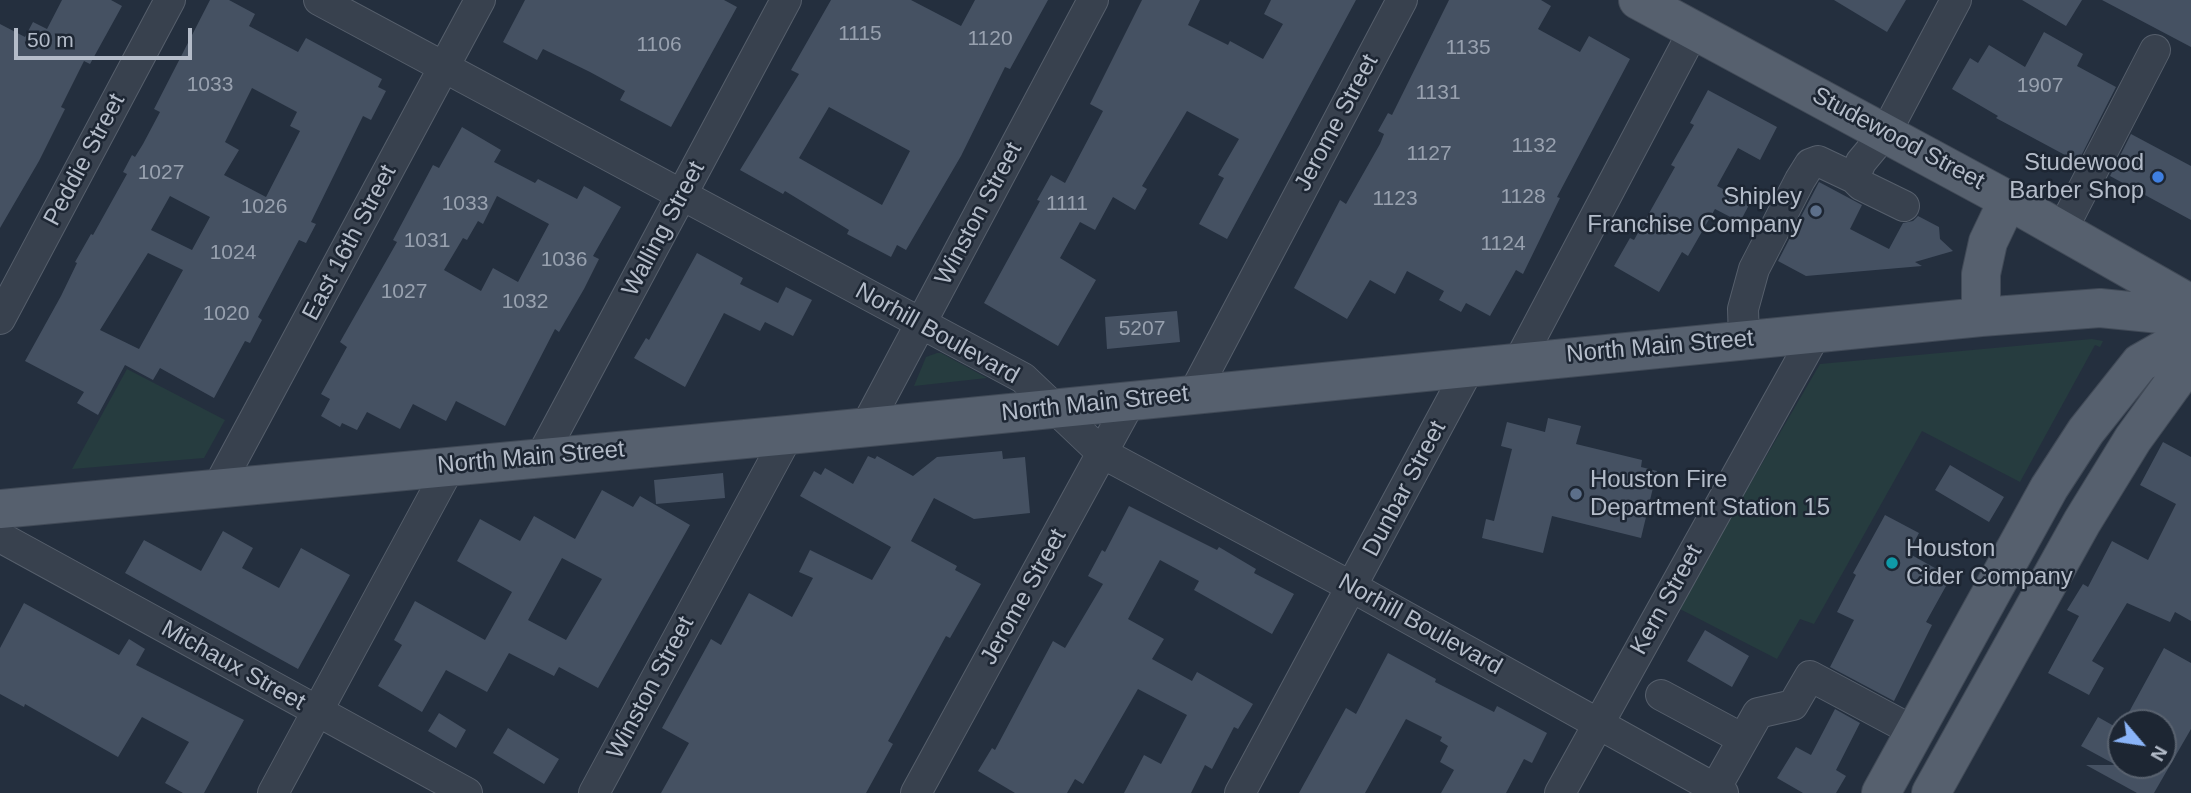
<!DOCTYPE html>
<html>
<head>
<meta charset="utf-8">
<style>
  body { margin:0 }
  #map { position:relative; width:2191px; height:793px; overflow:hidden; background:#242f3e; font-family:Arial,sans-serif }
  canvas { display:block }
  .north { position:absolute; left:2107px; top:709px; width:70px; height:70px; box-sizing:border-box; background:#1d2633; border:2px solid #59626f; border-radius:50%; rotate:119deg; font-size:19px; font-weight:700; line-height:28px; text-align:center; color:#b4bcc9 }
  .north::after { content:''; display:block; margin:auto; width:24px; height:32px; background:#8ab4f8; clip-path:polygon(50% 0,100% 100%,50% 72%,0 100%) }
  .scale { position:absolute; left:14px; top:28px; width:178px; height:32px; box-sizing:border-box; border:4px solid #b4bcc9; border-top:0; padding-left:9px; font-size:21px; line-height:24px; white-space:nowrap; color:#b4bcc9; -webkit-text-stroke:5px #1d2633; paint-order:stroke }
</style>
</head>
<body>
<div id="map">
<canvas width="2191" height="793"></canvas>
<div class="north">N</div>
<div class="scale">50 m</div>
</div>
<script>
const ctx = document.querySelector('canvas').getContext('2d');
ctx.lineJoin = 'round';
function paint(path, color) { ctx.fillStyle = color; ctx.fill(path, 'evenodd'); }
const toPath = rows => new Path2D(rows.map(r => 'M' + r).join(''));
function trace(path, color, width, dash) { ctx.strokeStyle = color; ctx.lineWidth = width; ctx.lineCap = dash ? 'butt' : 'round'; ctx.setLineDash(dash || []); ctx.stroke(path); }
function drawText(font, color, halo, rows, align = 'center') {
  ctx.font = font + ' Arial,sans-serif'; ctx.lineWidth = 5; ctx.setLineDash([]); ctx.textBaseline = 'middle'; ctx.strokeStyle = halo; ctx.fillStyle = color; for (const [text, x, y, turn = 0] of rows) {
    ctx.save(); ctx.translate(x, y); ctx.rotate((+turn || 0) * Math.PI / 180); ctx.textAlign = isNaN(turn) ? turn : align; if (halo) ctx.strokeText(text, 0, 0); ctx.fillText(text, 0, 0); ctx.restore();
  }
}
paint(toPath([
  [2092,339,2103,341,2100,347,2095,345,2020,482,1922,431,1814,624,1800,619,1777,659,1678,608,1820,364],
  [937,353,941,353,987,378,914,386,926,357],
  [127,369,225,420,204,458,72,469]
]), '#263c3f');
paint(toPath([
  [62,0,111,0,122,6,90,64,84,61,61,107,65,109,39,161,0,228,0,24,25,37,33,22,47,29],
  [210,0,229,0,255,14,249,26,298,52,306,38,382,79,378,87,386,91,371,120,363,116,311,222,316,224,306,243,299,240,258,317,262,320,250,343,245,341,214,398,160,368,153,380,125,365,98,415,77,403,84,392,25,361,61,296,77,263,75,262,91,234,93,235,127,174,123,172,132,155,135,157,143,144,160,112,154,109],
  [252,88,297,112,290,126,300,131,266,197,224,175,239,150,225,142],
  [170,196,210,217,192,250,151,230],
  [148,253,183,270,139,349,100,330],
  [525,0,724,0,737,7,671,127,620,100,625,91,590,72,543,49,537,60,503,42],
  [831,0,911,0,961,26,975,0,1048,0,1010,69,1005,67,961,156,906,250,897,245,891,257,847,234,849,230,785,191,783,194,740,170,799,74,791,70],
  [829,107,910,151,882,205,799,158],
  [1142,0,1200,0,1188,25,1228,45,1230,41,1263,59,1283,24,1264,14,1271,0,1356,0,1227,239,1199,224,1224,178,1218,175,1239,139,1187,111,1142,186,1147,189,1135,210,1113,197,1095,230,1080,222,1060,258,1096,280,1058,346,984,303,1040,201,1037,200,1051,175,1065,183,1103,111,1090,104],
  [1449,0,1541,0,1551,6,1538,29,1580,52,1589,36,1630,59,1557,197,1560,198,1523,274,1516,270,1490,316,1466,303,1461,312,1439,300,1444,291,1407,271,1395,294,1370,280,1347,319,1294,288,1340,200,1346,204,1380,144,1384,134,1378,131,1388,113,1392,115],
  [1834,0,1906,0,1887,32],
  [2022,0,2082,0,2066,26],
  [2102,0,2191,0,2191,47],
  [2044,32,2083,54,2077,66,2116,87,2078,162,1996,118,1998,116,1952,89,1970,58,1978,63,1989,45,2025,67],
  [1708,90,1777,127,1760,160,1738,148,1717,186,1750,203,1740,222,1715,209,1688,256,1682,252,1659,292,1614,266,1630,238,1634,240,1675,167,1671,165,1694,125,1690,123],
  [462,127,501,150,494,162,535,183,538,179,577,199,584,186,621,207,593,256,599,259,584,289,559,332,555,329,505,426,456,401,446,421,413,404,400,429,367,412,357,430,342,423,340,427,321,416,330,399,321,394,347,347,340,342,397,242,393,240,433,165,439,168],
  [497,196,549,224,518,282,493,268,481,291,444,270,463,238,467,240,478,221,483,224],
  [2131,134,2191,166,2191,220,2110,176],
  [1819,182,1862,205,1850,229,1889,249,1903,223,1913,221,1918,216,1939,227,1940,239,1953,251,1915,262,1922,266,1806,276,1778,261],
  [697,253,743,278,740,284,778,303,786,287,812,300,793,336,765,322,760,331,724,313,685,387,634,358,646,338,649,340],
  [1177,311,1180,342,1107,349,1105,317],
  [1548,418,1581,426,1576,444,1642,460,1641,467,1657,471,1641,538,1552,516,1543,553,1482,538,1486,519,1494,521,1512,449,1501,446,1507,422,1545,432],
  [2163,442,2191,457,2191,621,2175,612,2170,622,2127,603,2092,661,2104,668,2089,695,2048,673,2079,616,2067,610,2083,584,2088,587,2112,541,2148,560,2176,504,2140,485],
  [1002,451,1003,459,1025,457,1030,513,974,519,934,498,911,541,957,566,955,570,981,584,950,638,946,636,888,741,893,744,866,793,661,793,689,743,662,728,711,639,721,645,749,593,792,617,813,578,799,572,810,550,872,580,891,547,800,496,814,471,821,475,825,468,853,484,868,456,875,459,877,456,913,476,937,457],
  [1950,465,2004,497,1989,522,1935,490],
  [723,473,725,498,656,504,654,480],
  [602,490,633,507,640,496,690,525,598,688,559,667,554,676,509,653,487,692,446,670,422,712,378,686,402,645,394,640,415,601,485,640,512,592,457,561,480,519,520,541,534,516,575,539],
  [562,558,602,579,566,640,528,620],
  [1129,506,1217,550,1219,547,1256,569,1254,573,1294,594,1272,634,1194,590,1199,581,1160,560,1128,619,1164,639,1152,659,1192,681,1197,672,1253,704,1238,729,1234,727,1212,769,1205,765,1191,793,1124,793,1144,755,1161,764,1187,715,1138,689,1083,784,1075,779,1067,793,1015,793,978,771,992,748,995,750,1053,641,1065,648,1103,584,1088,576,1102,550,1105,552],
  [1885,515,1919,533,1908,553,1951,577,1926,622,1932,625,1894,701,1830,667,1854,620,1837,612,1856,575,1853,573],
  [223,531,253,548,242,568,279,588,301,548,350,575,298,669,125,573,144,540,201,571],
  [24,603,119,655,129,639,145,649,136,665,244,720,204,793,183,793,165,783,189,742,142,717,118,757,25,704,24,707,0,694,0,648],
  [1705,630,1749,656,1732,687,1687,661],
  [2164,648,2191,663,2191,729,2154,793,2137,793,2086,765,2116,765,2081,746,2098,717,2121,730,2121,765,2163,765,2163,723,2123,723],
  [1388,653,1436,679,1435,682,1494,712,1497,706,1547,733,1532,763,1524,759,1506,793,1441,793,1454,770,1440,762,1448,746,1440,741,1442,737,1406,719,1365,793,1299,793,1346,708,1356,714],
  [1835,709,1860,723,1836,770,1846,776,1836,793,1803,793,1777,778,1796,747,1811,755],
  [439,713,466,730,456,748,428,731],
  [508,728,559,759,544,784,493,753]
]), '#455162');
const minor = toPath([
  [319,0,1023,378,1102,453,1352,587,1723,793],
  [1854,178,1861,185,1904,206],
  [2062,230,2155,50],
  [0,319,170,0],
  [1744,339,1743,309,1754,269,1800,180,1810,164,1818,161,1854,178,1861,162,1886,132,1956,0],
  [1519,361,1694,30],
  [1193,395,1402,0],
  [865,428,1093,0],
  [541,457,786,0],
  [218,487,480,0],
  [0,537,467,793],
  [1661,695,1743,739],
  [1715,789,1758,713,1793,705,1810,676,1915,732],
  [273,793,450,466],
  [594,793,788,435],
  [916,793,1131,400],
  [1240,793,1469,368],
  [1560,793,1816,333]
]);
const major = toPath([
  [1638,0,2008,200,2191,304],
  [1981,317,1981,274,1988,242,2008,200],
  [0,509,788,435,1981,317,2100,308,2191,317],
  [1881,793,2049,488,2086,431,2140,363,2191,334],
  [1931,793,2082,522,2133,439,2191,359]
]);
trace(minor, '#565f6c', 32);
trace(major, '#414a57', 40);
trace(minor, '#38414e', 30);
trace(major, '#56606e', 38);
for (const [x, y, r, color] of [
  [2158,177,7,"#3f7fe0"],
  [1816,211,7,"#5c6f8a"],
  [1576,494,7,"#5c6f8a"],
  [1892,563,7,"#0f9aa8"]
]) { const dot = new Path2D(); dot.arc(x, y, r, 0, 2 * Math.PI); ctx.fillStyle = color; ctx.fill(dot); trace(dot, '#1d2633', 2.5); }
drawText('21px', '#98a1af', null, [
  ["1115",860,34],
  ["1120",990,39],
  ["1106",659,45],
  ["1135",1468,48],
  ["1033",210,85],
  ["1907",2040,86],
  ["1131",1438,93],
  ["1132",1534,146],
  ["1127",1429,154],
  ["1027",161,173],
  ["1128",1523,197],
  ["1123",1395,199],
  ["1033",465,204],
  ["1111",1067,204],
  ["1026",264,207],
  ["1031",427,241],
  ["1124",1503,244],
  ["1024",233,253],
  ["1036",564,260],
  ["1027",404,292],
  ["1032",525,302],
  ["1020",226,314],
  ["5207",1142,329]
]);
drawText('24px', '#b4bcc9', '#1d2633', [
  ["Jerome Street",1337,123,-62],
  ["Studewood Street",1898,139,28],
  ["Peddie Street",85,160,-62],
  ["Winston Street",979,214,-62],
  ["Walling Street",664,229,-62],
  ["East 16th Street",350,243,-62],
  ["Norhill Boulevard",937,334,29],
  ["North Main Street",1660,347,-5],
  ["North Main Street",1095,404,-6],
  ["North Main Street",531,458,-5],
  ["Dunbar Street",1405,489,-62],
  ["Jerome Street",1024,597,-61],
  ["Kern Street",1667,600,-61],
  ["Norhill Boulevard",1420,625,29],
  ["Michaux Street",233,666,29],
  ["Winston Street",651,688,-62]
]);
drawText('24px', '#b4bcc9', '#1d2633', [
  ["Studewood",2144,163],
  ["Barber Shop",2144,191],
  ["Shipley",1802,197],
  ["Franchise Company",1802,225],
  ["Houston Fire",1590,480,"left"],
  ["Department Station 15",1590,508,"left"],
  ["Houston",1906,549,"left"],
  ["Cider Company",1906,577,"left"]
], 'right');
</script>
</body>
</html>
